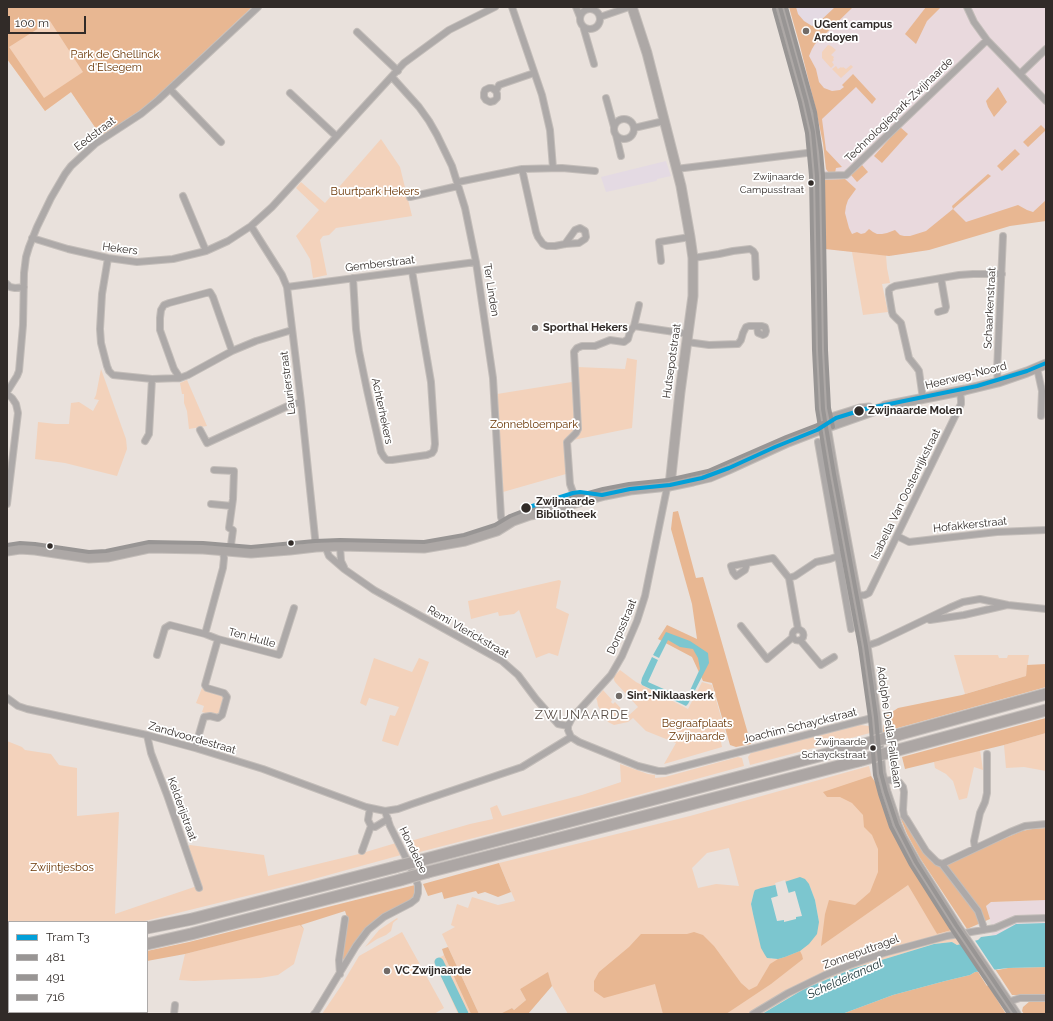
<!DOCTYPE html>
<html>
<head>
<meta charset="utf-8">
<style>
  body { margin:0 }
  #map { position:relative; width:1053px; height:1021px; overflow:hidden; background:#e9e1dc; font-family:Raleway,sans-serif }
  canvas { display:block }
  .frame { position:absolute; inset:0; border:8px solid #312b28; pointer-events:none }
  .legend { position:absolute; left:8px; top:921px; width:140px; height:92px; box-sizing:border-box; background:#fff; border:1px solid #adaaa9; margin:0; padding:5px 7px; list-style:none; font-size:12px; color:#312b28 }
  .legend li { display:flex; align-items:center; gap:8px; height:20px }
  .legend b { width:20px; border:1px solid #adaaa9 }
  .scale { position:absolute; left:8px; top:16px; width:78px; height:18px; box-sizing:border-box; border:2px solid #312b28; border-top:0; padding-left:5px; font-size:12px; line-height:14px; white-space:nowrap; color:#312b28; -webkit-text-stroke:3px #fff; paint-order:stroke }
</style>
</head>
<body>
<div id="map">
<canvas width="1053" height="1021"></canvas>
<div class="frame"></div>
<ul class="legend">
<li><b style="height:5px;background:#02a0d9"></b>Tram T3</li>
<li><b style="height:5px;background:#989594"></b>481</li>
<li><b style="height:5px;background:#989594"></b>491</li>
<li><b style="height:5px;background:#989594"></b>716</li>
</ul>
<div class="scale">100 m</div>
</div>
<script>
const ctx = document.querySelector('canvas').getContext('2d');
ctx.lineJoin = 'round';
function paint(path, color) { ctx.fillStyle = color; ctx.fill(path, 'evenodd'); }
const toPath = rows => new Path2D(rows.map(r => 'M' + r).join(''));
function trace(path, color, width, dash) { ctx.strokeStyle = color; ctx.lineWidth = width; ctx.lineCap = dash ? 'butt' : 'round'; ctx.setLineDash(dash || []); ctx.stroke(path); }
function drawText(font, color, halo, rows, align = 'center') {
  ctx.font = font + ' Raleway,sans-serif'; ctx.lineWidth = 3.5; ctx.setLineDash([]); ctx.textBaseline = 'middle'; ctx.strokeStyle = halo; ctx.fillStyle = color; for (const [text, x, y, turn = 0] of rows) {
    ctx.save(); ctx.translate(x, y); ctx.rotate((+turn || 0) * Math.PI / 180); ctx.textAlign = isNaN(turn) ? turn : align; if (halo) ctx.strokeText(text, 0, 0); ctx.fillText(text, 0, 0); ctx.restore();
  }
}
paint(toPath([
  [841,7,1046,7,1046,200,1033,212,929,250,889,256,825,249,821,183,826,169,823,143,800,46],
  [1046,900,1046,923,1016,924,996,935,992,935,990,919,986,906,991,902]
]), '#e9d9dd');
paint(toPath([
  [790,7,841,7,800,46],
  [666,161,671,176,657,179,657,180,656,181,606,192,601,177]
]), '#e4dae3');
paint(toPath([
  [7,7,252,7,155,98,139,111,101,136,71,92,45,111,7,59],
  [828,45,831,46,836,50,831,55,834,57,833,59,834,60,832,62,834,65,831,68,822,58,822,52],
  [851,65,853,67,841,78,832,69,836,66,838,69,841,67,842,68,843,67,846,69],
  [381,139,400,167,412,216,336,228,329,235,323,236,320,240,327,275,313,278,310,259,296,236,319,210,296,188,301,182,325,203],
  [852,252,886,255,887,268,890,283,882,284,888,312,863,315],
  [627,358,637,360,632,428,573,440,565,440,566,474,503,492,497,394,578,381,577,367,625,369],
  [101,369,126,439,127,449,117,476,65,463,35,459,38,422,56,424,69,424,71,403,79,402,93,411,99,400,94,399,96,395],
  [187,380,207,426,189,429,187,411,184,403,184,394,182,394,180,383],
  [559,580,561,581,556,608,569,614,558,656,549,653,536,658,519,610,514,614,499,616,498,612,471,619,468,601],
  [954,655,998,655,999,658,1007,658,1008,655,1029,655,1026,676,965,694],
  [374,658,412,672,419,658,429,662,398,746,382,741,390,715,395,716,399,707,369,698,366,706,360,703],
  [620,670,636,682,688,709,702,682,712,685,726,735,720,737,722,747,664,764,676,743,646,731,633,718,628,722,614,725,608,722,598,706,597,700,596,699,603,690,612,700,611,702,613,704,615,702,628,716,638,707,615,682,614,680,614,676],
  [202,688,221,694,224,699,221,712,214,716,202,712,204,706,196,703],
  [860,725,869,726,870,733,750,765,748,757,751,753],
  [1046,733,1046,771,1024,767,1006,768,1004,745],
  [7,741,22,747,25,750,51,754,59,765,77,768,77,816,119,812,115,914,200,885,188,846,190,845,264,855,268,876,359,854,396,843,401,855,303,882,141,922,9,922,9,949,7,949],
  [980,750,983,770,974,767,967,798,959,800,953,781,946,774,935,768,934,762],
  [738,757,742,758,744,766,605,804,412,854,407,842,470,824,493,819,490,808,497,805,502,816,582,795,621,782,620,764,648,774,655,775,655,778,665,777],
  [869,766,879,808,937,934,952,930,961,944,957,945,952,942,934,944,852,969,804,989,762,1014,568,1014,552,986,548,973,520,989,526,1000,514,1010,512,1008,500,1014,479,1014,442,934,455,927,451,925,457,904,468,908,472,897,498,905,515,901,499,863,690,816],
  [729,848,739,886,716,884,698,888,692,868,707,853],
  [809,884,815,900,819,922,785,957,771,959,756,924,753,914,751,904,754,892,758,889,771,886],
  [397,918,398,919,395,921,393,923,391,931,386,935,377,939,365,947,379,930],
  [300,924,304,929,294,964,278,975,260,978,194,981,179,980,185,954],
  [402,932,444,1008,434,1014,322,1014,341,986,359,956],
  [444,955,471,1014,458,1014,434,961],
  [7,987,9,987,9,1012,50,1012,50,1014,7,1014]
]), '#f3d2bb');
paint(toPath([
  [7,7,252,7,155,98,139,111,101,136,71,92,45,111,7,59],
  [50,21,83,72,44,98,9,47],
  [789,7,796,7,798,14,804,21,812,26,818,23,835,7,853,7,815,44,812,49,809,56,816,69,819,82,824,88,832,91,840,90,844,87,842,85,853,74,876,99,872,104,856,87,822,119,826,150,842,167,836,168,835,173,829,173,826,169,823,143,816,110,800,46],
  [926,7,941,7,927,21,916,44,905,34],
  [998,87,1007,102,994,117,988,107,986,101],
  [1041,125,1046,130,1028,147,1023,142],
  [900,127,908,134,882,163,874,156],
  [1015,149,1020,154,1002,171,997,166],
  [862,165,868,172,857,182,851,175],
  [988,174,991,176,953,209,966,222,1018,205,1027,210,1033,212,1046,200,1046,221,1010,226,929,250,889,256,825,249,823,180,845,179,856,189,848,200,846,206,845,213,849,228,852,234,857,232,861,234,865,233,869,229,873,232,877,234,882,234,887,233,895,230,900,235,904,236,910,236,926,231,953,209,952,206],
  [678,511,696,578,703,577,751,744,736,747,730,745,712,683,703,681,692,657,658,639,667,625,697,639,692,604,671,529,673,512],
  [1046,664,1046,687,883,732,885,715,889,714,898,708,962,695,1026,676,1027,665],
  [1046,718,1046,733,1004,745,905,769,902,757],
  [871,776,876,783,885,813,897,840,923,885,952,930,937,934,908,885,821,946,825,914,829,900,855,905,870,892,878,872,878,849,872,835,864,827,863,815,852,803,840,797,827,797,823,792],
  [902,816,917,843,924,853,940,866,1022,831,1032,829,1046,828,1046,900,991,902,986,906,990,919,967,929,920,858,907,834,900,817],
  [499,863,511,892,498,897,485,892,478,894,476,891,444,899,442,892,428,896,423,884],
  [415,885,416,889,414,895,412,899,378,918,369,926,346,959,343,959,342,957,347,917,345,911,301,925,304,929,300,925,185,954,147,961,147,951,189,942],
  [694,932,703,935,714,946,741,983,749,990,757,986,770,964,778,959,785,957,800,951,802,955,803,959,771,984,726,1014,663,1014,655,984,604,998,594,991,594,981,599,972,629,947,641,934,687,934],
  [448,947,479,1014,471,1014,444,955,442,949],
  [1046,967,1046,995,1012,995,995,969,998,970,1008,968],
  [548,972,552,986,528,1014,500,1014,512,1008,514,1010,526,1000,520,989],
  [975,972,978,972,987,986,989,985,996,998,1006,1014,842,1014,893,995,945,981,970,975],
  [1030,1001,1046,1002,1046,1014,1024,1014,1022,1011,1023,1007]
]), '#e8b792');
paint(toPath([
  [666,632,690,641,708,653,709,663,688,704,686,706,642,685,641,683,642,678,652,657,658,660,648,682,684,698,687,697,698,673,700,669,698,658,694,651,693,649,680,647,668,640,659,658,653,655],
  [800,877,805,879,809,884,815,900,819,922,817,934,809,944,800,951,785,957,778,959,767,958,765,955,761,948,753,914,751,904,754,892,755,890,761,888,775,885],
  [795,891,802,916,796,917,796,919,784,922,784,920,777,921,771,898],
  [1046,923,1046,967,1008,968,975,972,970,975,945,981,893,995,842,1014,762,1014,804,989,852,969,934,944,952,942,957,945,978,940,981,937,996,935,1016,924]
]), '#7cc6cf');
paint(toPath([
  [785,880,789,894,778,897,775,883],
  [974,939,996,972,981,973,960,942]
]), '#e9e1dc');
trace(toPath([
  [439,962,464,1014]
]), '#7cc6cf', 9);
const street = toPath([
  [512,7,542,95,550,130,553,168],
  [576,7,580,17],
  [967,7,974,22,987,40,1046,101],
  '580 19a10 10 0 1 1 20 0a10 10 0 1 1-20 0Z',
  [600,17,629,7],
  [583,26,594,64],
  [357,32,398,71],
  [1020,74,1046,49],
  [392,77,419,107,429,121,437,135,452,166,465,208,476,262,493,378,501,517,504,526],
  [170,89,221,142],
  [496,91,492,88,489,88,485,90,484,93,484,97,486,100,490,102,494,101,497,98,497,94,496,91,499,85,534,73],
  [290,93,336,136],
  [606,98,614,127],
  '614 129a10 10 0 1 1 20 0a10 10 0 1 1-20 0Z',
  [634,128,664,121],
  [616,135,621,156],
  [522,169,536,232,538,237,543,244,547,246,555,246,565,244,579,243,585,239,586,237,585,231,580,228,575,230,565,244],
  [676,169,815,152],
  [817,176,846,175,987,40],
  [458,182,522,169,562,168,595,171],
  [183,196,206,251],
  [410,197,458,186],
  [251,226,282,275,287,287,301,402,316,547],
  [32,238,68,249,108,258,137,262,173,259,206,251,228,241,251,226,272,207,404,63,449,30,495,7],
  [108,258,102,294,100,329,101,343,107,366,109,371,113,375,152,379,180,378,188,375,232,351,256,341,292,330],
  [693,258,719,254,733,251,750,249,753,251,755,254,756,277],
  [661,261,659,242,690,237],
  [353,278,356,329,359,351,367,390,381,452,384,457,387,460,392,460,427,455,432,453,434,450,435,444,431,382,412,271],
  [7,284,10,287,15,288,24,287],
  [287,287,476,262],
  [938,312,945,310,946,307,941,278],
  [634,326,688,334],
  [687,342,709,345,738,344,741,340,743,333,746,327,749,326,762,326,765,327,766,331,765,334,763,335,758,333,757,326],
  [1037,368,1042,391,1041,416],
  [180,378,174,369,160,330,160,318,161,310,164,305,169,303,210,292,213,297,232,351],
  [998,382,997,371,1003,236],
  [7,392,17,376,19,371,23,325,24,273,26,257,29,247,37,227,51,198,65,174,71,166,95,144,141,114,158,100,258,7],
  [7,394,12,398,16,404,18,413,7,504],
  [923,399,919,371,917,368,909,358,901,323,893,315,892,312,889,294,889,290,891,288,895,286,959,275,973,274,1002,274],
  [200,430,207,443,290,405,301,402],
  [145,441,149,434,152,379],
  [818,442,851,629],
  [214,470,234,471,233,499,229,528,233,530,230,552],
  [669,486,667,488,645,596,637,621,622,656,611,675,572,718,568,726,568,730,571,737,579,742,638,766,658,771,665,771,876,717],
  [577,503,570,484,567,442,576,433,578,429,574,352,577,348,582,346,595,346,610,340,624,342,628,339,630,332,634,326,639,305],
  [211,504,232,506],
  [897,536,909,542,997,532,1046,530],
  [325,546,329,556,344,569,374,590,502,661,518,675,536,699,558,724,568,726],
  [340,546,341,561,344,567],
  [747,563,745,570,736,576,733,572,731,566,742,564,773,558,789,578,798,629],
  [789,578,795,576,816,562,830,559,849,552],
  [857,596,865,595,869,593,871,589,961,404,961,400,960,391],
  [930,620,964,615,1007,605],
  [741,626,767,659,793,637],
  '792.5 635a5.5 5.5 0 1 1 11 0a5.5 5.5 0 1 1-11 0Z',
  [205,634,223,568,224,558,223,552],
  [800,640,821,665,834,657],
  [866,646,878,642,949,608,963,602,980,599,1008,605,1046,609],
  [157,655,165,628,170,625,205,634,218,639],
  [7,698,18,706,27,709,147,735,195,748,263,769,366,807,385,811,398,809,412,804,522,767,571,737],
  [147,735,151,753,167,795,199,888],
  [195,748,204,717,210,716,218,718,222,715,227,697,224,693,207,688,205,685,218,639,279,655,294,608],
  [883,781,892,780,899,782,903,787,904,792,903,810,904,816,907,820,926,851,937,862,942,864,978,911,983,925,984,930],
  [371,826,375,827,388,819],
  [975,848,974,841,980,813,985,802,987,793,987,754],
  [362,851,371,826,368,820,370,808],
  [942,864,1010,832,1025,826,1046,824],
  [340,974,339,960,345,919],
  [1008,1002,1020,998,1046,998],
  [174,1014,175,1005],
  [314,1014,316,1012,356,946,368,930,384,917,411,903,416,899,418,893,418,885,411,868,390,826,385,811],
  [753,1014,788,993,825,975,850,965,884,953,947,936,995,928,1016,919,1046,918]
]);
const secondary = toPath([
  [632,7,647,53,681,186,690,237,693,258,693,296,680,392,670,485,669,486],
  [780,7,806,101,813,132,817,176,820,350,823,409,834,474,866,646,876,717,881,773,886,792,897,825,902,837,916,862,956,925],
  [885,406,965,390,998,382,1027,372,1046,364],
  [822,425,825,420,860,409,869,408],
  [7,551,20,549,35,550,89,558,107,557,149,548,203,549,251,553,290,550,316,547,340,546,424,548,465,541,487,534,497,531,513,521,530,515,550,512,572,504,605,495,630,490,669,486,693,481,710,477,729,469,788,442,819,430,890,405],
  [996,984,1016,1014]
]);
const highway = toPath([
  [897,735,1046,694],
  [898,750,1046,710],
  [422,860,857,746],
  [428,872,858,761],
  [147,928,192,919,395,867],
  [147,944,191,934,400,880],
  [7,957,9,957],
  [7,972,9,971]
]);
trace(street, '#c3bdb9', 8);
trace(secondary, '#c3bdb9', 11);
trace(highway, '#c3bdb9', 13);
trace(street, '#ada9a8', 6);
trace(secondary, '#ada8a6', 9);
trace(highway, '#aca6a4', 11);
trace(toPath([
  [545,504,560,496],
  [510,515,527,510]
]), '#aba6a5', 1);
const secondaryBridge = toPath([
  [956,925,996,984]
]);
const highwayBridge = toPath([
  [857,746,897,735],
  [858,761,898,750],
  [395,867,422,860],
  [400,880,428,872]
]);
trace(secondaryBridge, '#c3bdb9', 11, []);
trace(highwayBridge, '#c3bdb9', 13, []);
trace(secondaryBridge, '#ada8a6', 9);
trace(highwayBridge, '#aca6a4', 11);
trace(toPath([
  [780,7,806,101,813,132,817,176,820,350,823,409,834,474,866,646,876,717,881,773,886,792,897,825,916,862,956,925,1016,1014]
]), '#989594', 4);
trace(toPath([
  [774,9,800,102,807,133,811,176,814,350,817,409,828,475,860,647,870,718,875,775,880,794,891,827,911,865,951,928,1009,1014]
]), '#989594', 4);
trace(toPath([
  [786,7,815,112,821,152,823,176,826,350,829,408,833,427],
  [7,545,20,543,35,544,89,552,106,551,149,542,203,543,251,547,315,541,340,540,424,542,464,535,495,525,510,516,528,509,549,506,570,498,603,489,629,484,668,480,708,471,786,437,825,422]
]), '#989594', 4);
trace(toPath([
  [526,508,573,493,580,492,602,495,630,489,670,485,702,478,729,468,775,447,817,430,836,418,865,409,977,386,1027,371,1046,363]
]), '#02a0d9', 4);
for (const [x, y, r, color] of [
  [806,31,4,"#716b67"],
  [811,183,3.5,"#312b28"],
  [535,328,4,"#716b67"],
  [859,411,5.5,"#312b28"],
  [526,508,5.5,"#312b28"],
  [291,543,3.5,"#312b28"],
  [50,546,3.5,"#312b28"],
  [619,696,4,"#716b67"],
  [873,748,3.5,"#312b28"],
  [387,971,4,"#716b67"]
]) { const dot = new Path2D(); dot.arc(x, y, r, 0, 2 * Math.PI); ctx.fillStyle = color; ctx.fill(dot); trace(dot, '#fff', 1.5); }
drawText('10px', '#312b28', '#fff', [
  ["Zwijnaarde",804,177],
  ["Campusstraat",804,190],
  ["Zwijnaarde",866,742],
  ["Schayckstraat",866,755]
], 'right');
drawText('bold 11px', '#312b28', '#fff', [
  ["UGent campus",814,25],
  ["Ardoyen",814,38],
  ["Sporthal Hekers",543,328],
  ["Sint-Niklaaskerk",627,696],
  ["VC Zwijnaarde",395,971]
], 'left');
drawText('11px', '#683300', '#fff', [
  ["Park de Ghellinck",115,55],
  ["d'Elsegem",115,68],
  ["Buurtpark Hekers",375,192],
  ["Zonnebloempark",534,425],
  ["Begraafplaats",697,724],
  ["Zwijnaarde",697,737],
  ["Zwijntjesbos",62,868]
]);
drawText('11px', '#312b28', '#fff', [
  ["Technologiepark-Zwijnaarde",899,110,-44],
  ["Eedstraat",95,134,-37],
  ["Hekers",120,249,7],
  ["Gemberstraat",380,264,-7],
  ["Ter Linden",491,290,81],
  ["Schaarkenstraat",990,308,-87],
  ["Hutsepotstraat",672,361,-82],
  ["Heerweg-Noord",966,376,-14],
  ["Laurierstraat",288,383,-97],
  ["Achterhekers",382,411,78],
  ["Isabella Van Oostenrijkstraat",906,494,-64],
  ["Hofakkerstraat",970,525,-6],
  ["Dorpsstraat",622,627,-67],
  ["Remi Vlerickstraat",468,632,30],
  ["Ten Hulle",252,638,15],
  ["Joachim Schayckstraat",800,726,-14],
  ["Adolphe Della Faillelaan",889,727,82],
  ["Zandvoordestraat",192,738,16],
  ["Kelderijstraat",182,809,70],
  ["Hondelee",413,850,64],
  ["Zonneputtragel",861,952,-20]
]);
drawText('bold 11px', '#312b28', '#fff', [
  ["Zwijnaarde Molen",868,411],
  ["Zwijnaarde",536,502],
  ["Bibliotheek",536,515]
], 'left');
drawText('italic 12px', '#162f32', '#fff', [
  ["Scheldekanaal",845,979,-24]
]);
ctx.letterSpacing = '1px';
drawText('13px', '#574b43', '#fff', [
  ["ZWIJNAARDE",582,715]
]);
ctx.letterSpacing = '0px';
</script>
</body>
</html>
